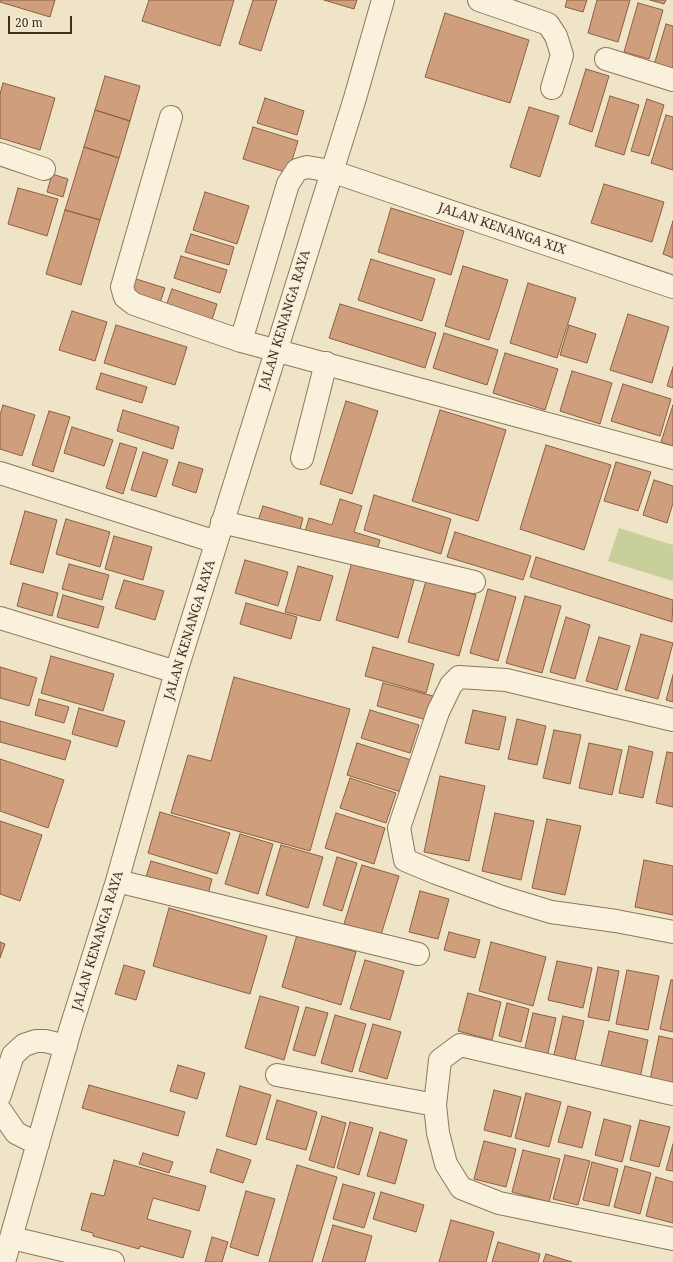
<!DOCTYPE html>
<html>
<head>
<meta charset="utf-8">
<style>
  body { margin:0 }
  #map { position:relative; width:673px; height:1262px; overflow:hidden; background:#f0e4c8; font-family:"Noto Serif",serif }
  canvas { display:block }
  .scale { position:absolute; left:8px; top:16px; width:64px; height:18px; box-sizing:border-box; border:2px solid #3d2e20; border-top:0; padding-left:5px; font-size:12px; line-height:14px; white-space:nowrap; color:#3d2e20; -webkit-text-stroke:3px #f7eed8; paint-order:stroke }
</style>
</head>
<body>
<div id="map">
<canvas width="673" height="1262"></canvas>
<div class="scale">20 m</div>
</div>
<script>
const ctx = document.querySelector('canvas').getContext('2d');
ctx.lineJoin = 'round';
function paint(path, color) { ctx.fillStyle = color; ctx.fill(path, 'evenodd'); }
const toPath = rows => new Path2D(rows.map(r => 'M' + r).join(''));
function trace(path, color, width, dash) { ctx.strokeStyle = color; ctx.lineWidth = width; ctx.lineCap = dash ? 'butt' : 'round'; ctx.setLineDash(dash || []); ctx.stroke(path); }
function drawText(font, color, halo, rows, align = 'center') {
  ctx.font = font + ' "Noto Serif",serif'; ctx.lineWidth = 3; ctx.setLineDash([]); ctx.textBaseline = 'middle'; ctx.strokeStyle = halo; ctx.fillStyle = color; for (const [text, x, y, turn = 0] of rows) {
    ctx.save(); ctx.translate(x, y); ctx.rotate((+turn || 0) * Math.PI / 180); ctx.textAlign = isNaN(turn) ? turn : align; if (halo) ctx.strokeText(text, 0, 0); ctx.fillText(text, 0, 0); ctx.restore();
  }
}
paint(toPath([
  [619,528,673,545,673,581,608,561]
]), '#c9cf9b');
const building = toPath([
  [0,0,55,0,50,17,0,2,0,0],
  [149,0,234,0,220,46,142,21,149,0],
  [253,0,277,0,261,51,239,44,253,0],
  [324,0,357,0,354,9,324,0],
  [567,0,587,0,583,12,565,7,567,0],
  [597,0,630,0,618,42,588,33,597,0],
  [650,0,666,0,664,4,650,0],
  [638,3,663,10,649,59,624,52,638,3],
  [445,13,529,40,510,103,425,77,445,13],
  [666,24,673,26,673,71,654,65,666,24],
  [586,69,609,76,592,132,569,124,586,69],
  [105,76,140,86,130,121,95,110,105,76],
  [3,83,55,98,40,150,0,138,0,94,3,83],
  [610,96,639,105,624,155,595,146,610,96],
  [265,98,304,111,297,135,257,123,265,98],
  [647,99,664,105,649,156,631,151,647,99],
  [529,107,559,116,540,177,510,167,529,107],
  [95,110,130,121,119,158,84,147,95,110],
  [666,115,673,117,673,170,651,163,666,115],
  [253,127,298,141,288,173,243,159,253,127],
  [84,147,119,158,100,220,65,210,84,147],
  [52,174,68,179,63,197,47,192,52,174],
  [604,184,664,202,652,242,591,223,604,184],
  [18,188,58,199,47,236,8,224,18,188],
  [205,192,249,206,237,244,193,230,205,192],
  [391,208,464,231,451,275,378,252,391,208],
  [65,210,100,220,81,285,46,274,65,210],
  [673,221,673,258,663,254,673,221],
  [191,234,234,247,229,265,185,252,191,234],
  [181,256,227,270,220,293,174,278,181,256],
  [371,259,435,279,422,321,358,300,371,259],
  [463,266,508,280,489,340,445,326,463,266],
  [133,278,165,288,159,306,128,296,133,278],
  [528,283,576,298,557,358,510,343,528,283],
  [172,289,217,304,211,323,165,309,172,289],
  [340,304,436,333,425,368,329,338,340,304],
  [72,311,107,322,95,361,59,350,72,311],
  [628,314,669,327,652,383,610,370,628,314],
  [116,325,187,347,175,385,104,363,116,325],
  [569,325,596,334,587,363,560,355,569,325],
  [444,333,498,350,487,385,433,368,444,333],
  [505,353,558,369,545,410,493,393,505,353],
  [673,367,673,388,667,386,673,367],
  [572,371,612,383,600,424,560,411,572,371],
  [101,373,147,387,142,403,96,389,101,373],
  [623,384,671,399,660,436,611,421,623,384],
  [346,401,378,411,352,494,320,484,346,401],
  [3,405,35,415,22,456,0,449,0,415,3,405],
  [673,405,673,446,661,442,673,405],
  [123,410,179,427,173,449,117,431,123,410],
  [440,410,506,430,478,521,412,501,440,410],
  [49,411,70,417,53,472,32,465,49,411],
  [72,427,113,440,104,466,64,453,72,427],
  [120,443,137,448,123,494,106,488,120,443],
  [546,445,611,465,584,550,520,529,546,445],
  [143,452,168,460,156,497,131,490,143,452],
  [179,462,203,469,196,493,172,485,179,462],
  [616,462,651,472,638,511,604,501,616,462],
  [654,480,673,486,673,503,667,523,643,515,654,480],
  [374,495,451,519,441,554,364,530,374,495],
  [340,499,362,506,354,532,380,540,375,557,304,535,309,518,332,525,340,499],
  [263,506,303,518,298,537,257,524,263,506],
  [25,511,57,520,43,573,10,564,25,511],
  [66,519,110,532,100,567,56,554,66,519],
  [455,532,531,556,523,580,447,557,455,532],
  [114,536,152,547,143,580,105,569,114,536],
  [536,557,673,600,672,622,530,577,536,557],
  [245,560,288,572,278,606,235,593,245,560],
  [352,562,414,580,398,638,336,620,352,562],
  [69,564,109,575,102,600,62,589,69,564],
  [298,566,333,576,320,621,285,612,298,566],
  [124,580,164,591,155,620,115,608,124,580],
  [426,581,476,595,459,656,408,642,426,581],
  [23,583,58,593,52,616,17,606,23,583],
  [488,589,516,597,498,661,470,653,488,589],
  [63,595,104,607,98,628,57,617,63,595],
  [525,596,561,606,542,673,506,663,525,596],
  [246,603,297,617,291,639,240,624,246,603],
  [566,617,590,625,575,679,550,672,566,617],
  [641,634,673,643,658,699,625,690,641,634],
  [599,637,630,646,617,690,586,681,599,637],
  [373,647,434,664,426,693,365,676,373,647],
  [51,656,114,674,103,711,41,693,51,656],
  [0,667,37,678,29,706,0,698,0,667],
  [673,675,673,702,666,700,673,675],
  [234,677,350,709,310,851,171,813,188,755,211,761,234,677],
  [383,683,433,696,427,720,377,706,383,683],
  [39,699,69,707,64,723,35,715,39,699],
  [79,708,125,721,117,747,72,734,79,708],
  [370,710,419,725,410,753,361,738,370,710],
  [473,710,506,717,499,750,465,743,473,710],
  [517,719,546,726,537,765,508,759,517,719],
  [0,721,71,741,65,760,0,742,0,721],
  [554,730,581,735,570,784,543,778,554,730],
  [357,743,411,760,401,792,347,775,357,743],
  [589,743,622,750,612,795,579,788,589,743],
  [629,746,653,752,643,798,619,793,629,746],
  [667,752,673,753,673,807,656,803,667,752],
  [0,759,64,780,48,828,0,811,0,759],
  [440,776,485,786,469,861,424,852,440,776],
  [350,778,396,793,386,823,340,808,350,778],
  [160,812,230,833,217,874,148,853,160,812],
  [336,813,385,828,374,864,325,848,336,813],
  [495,813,534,821,521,880,482,871,495,813],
  [547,819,581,826,565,895,532,888,547,819],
  [0,821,42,835,20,901,0,894,0,821],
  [240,834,273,844,258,894,225,884,240,834],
  [281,845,323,857,308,908,266,895,281,845],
  [337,857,357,863,342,911,323,905,337,857],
  [644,860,673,866,673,915,635,907,644,860],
  [151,861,212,879,207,898,145,880,151,861],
  [362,865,399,876,381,935,344,924,362,865],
  [420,891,449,899,438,939,409,932,420,891],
  [169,908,267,936,250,994,153,966,169,908],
  [449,932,480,940,475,958,444,950,449,932],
  [297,935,356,952,341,1005,282,987,297,935],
  [0,942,5,944,0,958,0,942],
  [491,942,546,957,533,1006,479,991,491,942],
  [365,960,404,971,390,1020,350,1009,365,960],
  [557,961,592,968,583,1008,548,1000,557,961],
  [124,965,145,971,136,1000,115,994,124,965],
  [598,967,619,971,609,1021,588,1017,598,967],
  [627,970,659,976,648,1030,616,1024,627,970],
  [671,980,673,980,673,1032,660,1029,671,980],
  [468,993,501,1002,492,1040,458,1031,468,993],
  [260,996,299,1007,284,1060,245,1048,260,996],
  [507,1003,529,1009,521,1042,499,1036,507,1003],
  [306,1007,328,1013,315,1056,293,1050,306,1007],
  [533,1013,556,1018,547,1057,524,1052,533,1013],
  [335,1015,366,1024,352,1072,321,1063,335,1015],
  [563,1016,584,1021,574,1064,553,1059,563,1016],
  [373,1024,401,1032,387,1079,359,1071,373,1024],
  [609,1031,648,1040,640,1078,600,1070,609,1031],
  [659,1036,673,1039,673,1085,650,1080,659,1036],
  [178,1065,205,1073,197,1099,170,1091,178,1065],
  [89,1085,185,1112,178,1136,82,1108,89,1085],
  [240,1086,271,1095,256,1145,226,1136,240,1086],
  [494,1090,521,1097,511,1137,484,1130,494,1090],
  [526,1093,561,1102,549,1147,515,1138,526,1093],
  [277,1100,317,1112,306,1150,266,1139,277,1100],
  [568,1106,591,1112,582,1148,558,1142,568,1106],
  [322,1116,346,1123,334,1168,309,1160,322,1116],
  [604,1119,631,1126,622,1162,595,1155,604,1119],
  [640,1120,670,1127,659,1167,630,1160,640,1120],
  [350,1122,373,1128,359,1175,337,1168,350,1122],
  [380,1132,407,1140,395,1184,367,1176,380,1132],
  [484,1141,516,1149,506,1187,474,1179,484,1141],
  [673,1144,673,1171,666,1170,673,1144],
  [217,1149,251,1160,243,1183,210,1172,217,1149],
  [523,1150,560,1159,549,1202,512,1192,523,1150],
  [143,1153,173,1162,169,1173,139,1164,143,1153],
  [565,1155,590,1161,578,1205,553,1199,565,1155],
  [114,1160,206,1186,199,1211,153,1198,147,1219,191,1231,183,1258,140,1246,139,1249,93,1236,93,1233,81,1230,91,1193,104,1196,114,1160],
  [592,1162,618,1169,609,1206,583,1200,592,1162],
  [297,1165,337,1177,312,1262,269,1262,297,1165],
  [625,1166,651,1173,640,1214,614,1207,625,1166],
  [656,1177,673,1182,673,1223,646,1216,656,1177],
  [343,1184,375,1193,364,1228,333,1219,343,1184],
  [246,1191,275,1199,258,1256,230,1247,246,1191],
  [381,1192,424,1205,416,1232,373,1219,381,1192],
  [451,1220,494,1232,486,1262,439,1262,451,1220],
  [333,1225,372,1236,365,1262,322,1262,333,1225],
  [212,1237,228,1242,222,1262,205,1262,212,1237],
  [498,1242,540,1254,538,1262,492,1262,498,1242],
  [546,1254,572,1262,543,1262,546,1254]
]);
paint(building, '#cf9f7d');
trace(building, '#8d5f41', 1);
const minor = toPath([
  [479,0,548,24,556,36,562,55,552,88],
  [606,59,673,80],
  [171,117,122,287,125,297,134,304,241,341,673,458],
  [0,154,44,169],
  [241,341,288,184,297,170,307,167,331,171,673,287],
  [302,458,326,363],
  [0,473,216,542],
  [222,522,474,582],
  [0,618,176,672],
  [673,720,506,680,459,677,451,685,438,712,399,828,405,860,436,873,502,897,551,912,616,921,673,932],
  [117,881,418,954],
  [277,1075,435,1105],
  [673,1094,460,1045,440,1060,435,1105,438,1133,446,1164,461,1188,499,1203,673,1239],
  [0,1095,13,1055,24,1045,36,1041,45,1041,66,1046],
  [0,1110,16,1133,38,1144],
  [12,1238,113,1262],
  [4,1262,71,1027,117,881,176,672,355,98,383,0]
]);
trace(minor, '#8d765c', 24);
trace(minor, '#faf1dc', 22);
drawText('13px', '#3d2e20', '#f7eed8', [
  ["JALAN KENANGA XIX",502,229,19],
  ["JALAN KENANGA RAYA",285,320,-73],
  ["JALAN KENANGA RAYA",190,630,-73],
  ["JALAN KENANGA RAYA",98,941,-73]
]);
</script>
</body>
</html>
